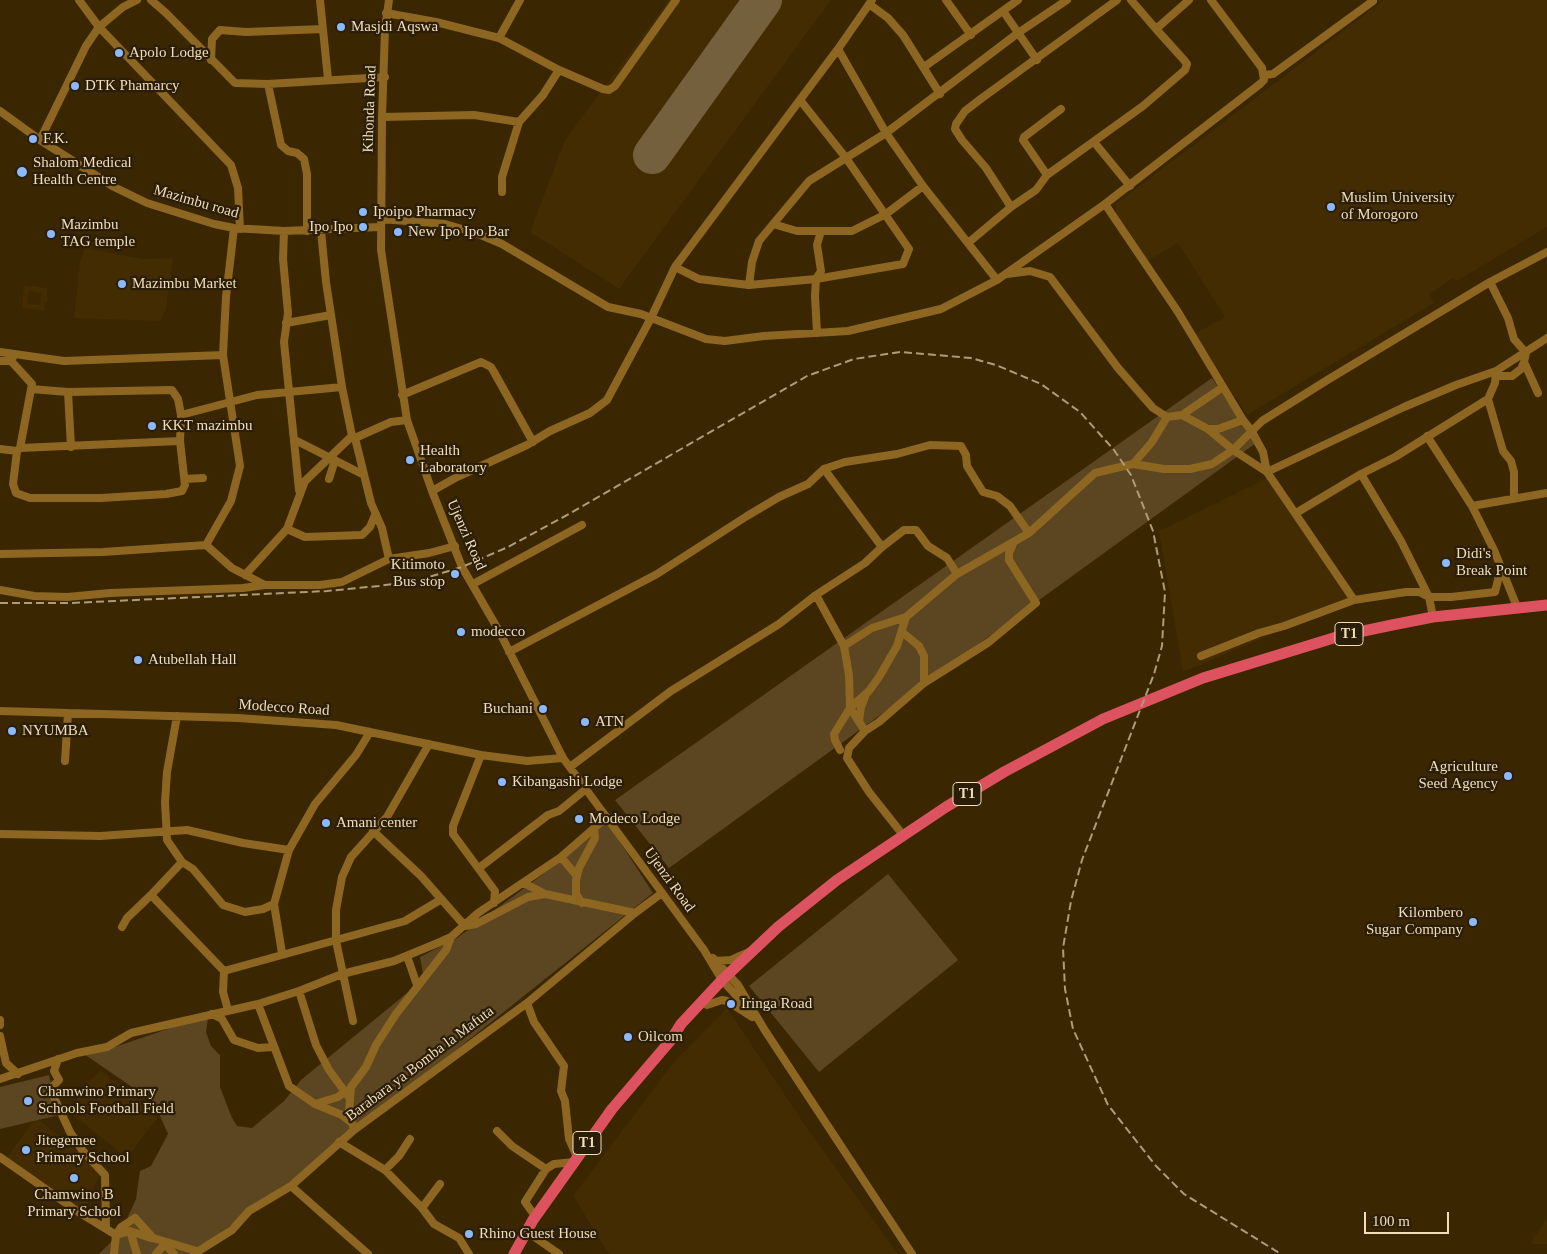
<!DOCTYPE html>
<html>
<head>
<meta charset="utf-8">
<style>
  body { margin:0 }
  #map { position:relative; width:1547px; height:1254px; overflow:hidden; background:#3a2601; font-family:"Times New Roman",serif }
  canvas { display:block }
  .scale { position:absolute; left:1364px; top:1212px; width:85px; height:22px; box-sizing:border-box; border:2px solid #f2ddbc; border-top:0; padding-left:6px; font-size:15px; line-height:18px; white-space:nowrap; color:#f2ddbc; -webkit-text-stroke:4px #2b1e09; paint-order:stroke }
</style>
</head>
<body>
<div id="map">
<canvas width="1547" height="1254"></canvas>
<div class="scale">100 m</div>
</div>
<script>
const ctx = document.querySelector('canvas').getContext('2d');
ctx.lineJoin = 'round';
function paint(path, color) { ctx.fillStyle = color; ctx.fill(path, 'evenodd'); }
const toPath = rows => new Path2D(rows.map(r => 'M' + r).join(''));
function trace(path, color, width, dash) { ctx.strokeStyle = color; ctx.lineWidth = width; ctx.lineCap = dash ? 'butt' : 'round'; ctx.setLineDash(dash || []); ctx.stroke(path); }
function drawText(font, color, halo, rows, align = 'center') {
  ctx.font = font + ' "Times New Roman",serif'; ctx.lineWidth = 4.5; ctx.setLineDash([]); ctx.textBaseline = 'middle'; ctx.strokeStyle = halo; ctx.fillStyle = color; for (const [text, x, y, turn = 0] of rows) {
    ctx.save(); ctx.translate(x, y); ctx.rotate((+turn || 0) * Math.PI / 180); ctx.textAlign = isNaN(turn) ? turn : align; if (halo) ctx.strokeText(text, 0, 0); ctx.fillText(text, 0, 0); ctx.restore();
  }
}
paint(toPath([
  [669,0,831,0,619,289,530,232,565,140],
  [1384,0,1547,0,1547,227,1457,281,1453,278,1429,294,1434,303,1247,415,1194,334,1225,317,1178,243,1147,261,1116,213,1116,204],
  [85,248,143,259,173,258,166,309,160,321,74,318,80,262],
  [24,285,47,288,47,302,45,302,44,311,22,308],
  [29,291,41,293,40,305,27,304],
  [1267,478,1351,601,1183,672,1159,531],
  [727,1008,809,1131,898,1254,609,1254,573,1196,673,1063],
  [101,1070,158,1117,127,1158,72,1114,80,1090],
  [36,1117,102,1171,83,1212,5,1160],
  [1547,1218,1547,1244,1530,1244]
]), '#432c01');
paint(toPath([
  [1212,378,1256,443,669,868,615,800],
  [607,822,653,893,288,1184,191,1254,99,1254,121,1232,136,1199,140,1171,151,1166,168,1134,154,1102,84,1054,112,1048,188,1022,208,1019,206,1032,211,1046,220,1055,220,1087,232,1118,237,1126,252,1128,284,1101,301,1080,424,979,420,957,457,938,569,855],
  [888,874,958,960,819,1072,749,986],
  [49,1075,59,1115,0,1129,0,1087]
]), '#5c4621');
trace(toPath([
  [652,155,763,0]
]), '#74603c', 38);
trace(toPath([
  [79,0,99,27,231,165,238,188,240,229],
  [151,0,166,13,235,83,268,84,385,77],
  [320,0,328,79],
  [389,0,385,29,382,117,381,250,407,420,432,491,462,567,499,631,563,758,704,950,722,980,756,1017],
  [946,0,971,35],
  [1131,0,1156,29],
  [869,4,888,18,903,35,940,94],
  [1003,11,1037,60],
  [386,13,436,22,499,38,559,70,603,89,609,90,615,86,676,0],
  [499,38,520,0],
  [838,49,886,133,923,186,997,280],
  [211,60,212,39,220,30,246,32,323,29],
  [924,67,1018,0],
  [1264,75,1273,74,1373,1],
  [268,84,281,145,288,151,297,153,304,159,307,174,307,231],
  [0,111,40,140,114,187,147,203,214,224,234,228,284,231,380,227],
  [382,117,474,115,519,122],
  [40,140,86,46,99,27,123,7,137,0],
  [1094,142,1130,186],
  [1047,175,1023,140,1024,137,1061,109],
  [502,192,502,177,519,122,543,95,559,70],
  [1105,204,1178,312,1243,420,1251,430,1263,452,1267,472,1354,600,1406,592,1419,592,1429,597,1433,617],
  [1011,207,986,168,962,140,955,129,956,124,965,111,982,98,1117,0],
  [381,219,445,224,476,233,502,244,608,307,641,314,706,339,725,341,764,336,848,331,941,309,997,280,1105,204,1260,84,1264,80,1262,68,1211,0],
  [773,224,797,231,852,231,886,214,923,186],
  [284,231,283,259,288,313,284,342,299,490],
  [321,231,326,282,342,387],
  [968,243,1011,207,1036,190,1047,175,1143,106,1185,70,1187,64,1184,60,1156,29,1189,0],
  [675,267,699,279,749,285,816,279,903,264,909,249,846,158,800,100],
  [1007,274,1030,271,1050,277,1118,368,1153,408,1167,417],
  [1490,282,1508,318,1514,339,1526,353,1524,362,1538,393],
  [749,285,752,262,759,241,809,181,886,133,1018,33,1067,0],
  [286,323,331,315],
  [817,333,815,296,816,279,821,271,817,245,821,231],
  [0,352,64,361,223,355],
  [14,355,11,361,32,384,20,448],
  [0,361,11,361],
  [1496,371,1495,383,1488,399,1503,451,1511,461,1514,472,1514,498],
  [1496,376,1512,376,1521,369,1524,362],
  [68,392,71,447],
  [402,395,481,362,491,367,494,372,533,442],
  [181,415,257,395,342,387,352,436,305,481,287,529,245,575],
  [1182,415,1208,429,1233,450,1267,472,1404,407,1456,385,1496,371,1547,338],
  [1208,429,1218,429,1243,420],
  [352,436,355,438,371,503,382,528,389,559],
  [1427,436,1472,506,1494,550,1517,607],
  [355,438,391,422,407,420],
  [295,440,364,475],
  [0,449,17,451,20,448,180,441],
  [17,451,13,484,16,493,30,498,101,498,166,494,182,491,185,485,180,441,181,415,178,399,172,390,68,392,31,389],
  [1133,464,1164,469,1190,469,1212,464,1233,450,1262,421,1329,379,1490,282,1547,252],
  [1361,474,1401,541,1429,597,1451,597,1495,592,1501,568],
  [185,479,203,478],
  [329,479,335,460],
  [432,491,457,477,527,445,550,431,590,413,607,400,651,318,675,267,838,49,872,0],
  [1472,506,1547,493],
  [1296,513,1361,474,1395,457,1488,399],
  [287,529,305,537,362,535,370,527,375,515],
  [206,545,232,568,265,585,320,585,342,582,389,559,429,553,455,546],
  [882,547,904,530,916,530,928,546,947,558,957,574],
  [0,554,103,552,206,545,231,501,240,466,223,355,226,297,234,228],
  [473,584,582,525],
  [0,590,34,596,67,597,110,593,243,588,265,585],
  [816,595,844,646,849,675,850,708,865,731,849,748,847,758,869,792,903,835],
  [902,632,919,646,924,656,924,683],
  [844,646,872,628,906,617,957,574,1029,533,1095,473,1133,464,1152,442,1167,417,1182,415,1223,387],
  [509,652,657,574,747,516,779,497,808,484,824,469,845,462,897,454,930,445,961,446,966,455,967,466,983,492,997,496,1010,506,1029,533],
  [1201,656,1259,633,1284,626,1354,600],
  [0,711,238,718,336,725,481,755,527,761,563,758],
  [177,716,167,772,165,802,167,840,182,862,193,869,223,905,245,912,263,909,274,904,289,850,315,804,356,755,370,732],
  [859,721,861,707,865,697],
  [865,731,879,722,924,683,989,642,1036,603,1009,560,1009,553,1013,544],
  [840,750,835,740,834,734,850,708,869,691,879,677,897,646,906,617],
  [481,755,453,826,453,834,495,891,494,903],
  [65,761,68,713],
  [570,767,671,691,779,624,816,595,865,563,882,547,824,469],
  [373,831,421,876,465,926,476,924,528,897,545,894],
  [0,834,100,836,187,830,243,843,289,850],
  [561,857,576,875],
  [182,862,151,895,224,971,405,921,440,900],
  [479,868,548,815,559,811,586,789],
  [524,883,545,894,635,913],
  [582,903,576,894,576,880,579,868,595,838,594,828],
  [274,904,282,953],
  [122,927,127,918,151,895],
  [407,956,417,985],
  [713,958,738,985,764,1029,912,1254],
  [715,961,731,960,749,952],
  [224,971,223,992,228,1010],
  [299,991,316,1045,329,1070,348,1096],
  [527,1003,534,1022,564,1066,561,1091,565,1101,569,1139,577,1157],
  [258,1004,289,1086,315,1104,342,1115,351,1122],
  [707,1005,722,1000,727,1001,752,1017],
  [212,1014,222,1019,234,1040,258,1048,273,1047],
  [0,1020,0,1025],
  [353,1021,336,941,336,910,342,877,351,857,387,817,429,744],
  [0,1036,6,1063,18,1074],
  [58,1059,54,1071,59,1080,51,1088,52,1093,70,1132,82,1150,105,1175,106,1228],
  [0,1079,77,1053,107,1047,131,1033,258,1004,299,991,342,974,394,961,440,942,451,937,478,913,561,857,607,817],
  [315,1104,338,1097,345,1091],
  [354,1130,349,1111,351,1087,366,1067,376,1045,396,1014,446,950,451,937],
  [497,1131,512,1146,546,1169],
  [339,1142,385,1170,422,1208,434,1224,459,1238,469,1254],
  [0,1157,77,1211,116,1235],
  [385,1170,399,1156,410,1139],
  [291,1186,368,1254],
  [422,1208,440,1184],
  [535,1216,525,1202,546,1169,554,1164,574,1162],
  [130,1231,137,1254],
  [526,1231,559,1254],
  [116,1235,130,1231,151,1238],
  [163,1242,174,1254],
  [114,1254,116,1235,121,1227,135,1218,153,1238,197,1251],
  [156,1254,164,1245],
  [194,1254,232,1230,249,1211,291,1186,354,1130,527,1003,635,913,662,893]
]), '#8d6621', 8);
trace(toPath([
  [514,1254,533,1220,612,1109,671,1040,681,1024,722,980,778,927,837,880,946,807,1004,772,1103,719,1203,678,1340,636,1392,625,1433,617,1547,605]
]), '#dc525f', 11);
trace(toPath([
  [0,603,71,603,327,591,379,586,419,580,462,567,508,547,569,514,807,376,854,359,900,352,971,358,996,365,1041,384,1080,412,1114,450,1131,475,1153,531,1165,592,1162,646,1154,674,1082,860,1071,901,1063,948,1065,989,1073,1029,1108,1105,1156,1166,1184,1194,1281,1254]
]), '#af9b78', 2, [8, 4]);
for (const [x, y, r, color] of [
  [341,27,5,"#8cb9fc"],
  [119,53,5,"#8cb9fc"],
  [75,86,5,"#8cb9fc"],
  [33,139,5,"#8cb9fc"],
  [22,172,6,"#8cb9fc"],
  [1331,207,5,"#8cb9fc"],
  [363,212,5,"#8cb9fc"],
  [363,227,5,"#8cb9fc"],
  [398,232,5,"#8cb9fc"],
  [51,234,5,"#8cb9fc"],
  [122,284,5,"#8cb9fc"],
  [152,426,5,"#8cb9fc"],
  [410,460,5,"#8cb9fc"],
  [1446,563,5,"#8cb9fc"],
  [455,574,5,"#8cb9fc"],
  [461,632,5,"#8cb9fc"],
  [138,660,5,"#8cb9fc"],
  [543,709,5,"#8cb9fc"],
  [585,722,5,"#8cb9fc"],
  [12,731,5,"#8cb9fc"],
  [1508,776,5,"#8cb9fc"],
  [502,782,5,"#8cb9fc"],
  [579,819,5,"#8cb9fc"],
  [326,823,5,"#8cb9fc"],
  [1473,922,5,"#8cb9fc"],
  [731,1004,5,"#8cb9fc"],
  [628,1037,5,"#8cb9fc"],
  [28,1101,5,"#8cb9fc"],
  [26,1150,5,"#8cb9fc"],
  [74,1178,5,"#8cb9fc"],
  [469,1234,5,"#8cb9fc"]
]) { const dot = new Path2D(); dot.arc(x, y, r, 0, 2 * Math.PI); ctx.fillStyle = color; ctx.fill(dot); trace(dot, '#2b1e09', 2); }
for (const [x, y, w] of [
  [1349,634,28],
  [967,794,28],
  [587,1143,28]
]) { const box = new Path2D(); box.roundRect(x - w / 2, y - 11.5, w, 23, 4); ctx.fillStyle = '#2b1e09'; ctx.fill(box); trace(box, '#f2ddbc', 1); }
drawText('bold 14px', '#f2ddbc', null, [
  ["T1",1349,634],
  ["T1",967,794],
  ["T1",587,1143]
]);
drawText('15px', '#f2ddbc', '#2b1e09', [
  ["Masjdi Aqswa",351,27],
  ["Apolo Lodge",129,53],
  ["DTK Phamarcy",85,86],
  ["F.K.",43,139],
  ["Shalom Medical",33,163],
  ["Health Centre",33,180],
  ["Muslim University",1341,198],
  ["of Morogoro",1341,215],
  ["Ipoipo Pharmacy",373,212],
  ["Mazimbu",61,225],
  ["TAG temple",61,242],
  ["Ipo Ipo",353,227,"right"],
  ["New Ipo Ipo Bar",408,232],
  ["Mazimbu Market",132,284],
  ["KKT mazimbu",162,426],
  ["Health",420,451],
  ["Laboratory",420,468],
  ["Didi's",1456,554],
  ["Break Point",1456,571],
  ["Kitimoto",445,565,"right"],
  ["Bus stop",445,582,"right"],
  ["modecco",471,632],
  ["Atubellah Hall",148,660],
  ["Buchani",533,709,"right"],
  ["ATN",595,722],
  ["NYUMBA",22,731],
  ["Agriculture",1498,767,"right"],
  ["Seed Agency",1498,784,"right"],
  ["Kibangashi Lodge",512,782],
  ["Modeco Lodge",589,819],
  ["Amani center",336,823],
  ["Kilombero",1463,913,"right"],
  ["Sugar Company",1463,930,"right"],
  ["Iringa Road",741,1004],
  ["Oilcom",638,1037],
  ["Chamwino Primary",38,1092],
  ["Schools Football Field",38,1109],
  ["Jitegemee",36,1141],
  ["Primary School",36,1158],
  ["Chamwino B",74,1195,"center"],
  ["Primary School",74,1212,"center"],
  ["Rhino Guest House",479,1234]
], 'left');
drawText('15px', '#f2ddbc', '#2b1e09', [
  ["Kihonda Road",370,109,-88],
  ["Mazimbu road",196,202,16],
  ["Ujenzi Road",466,535,66],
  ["Modecco Road",284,708,4],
  ["Ujenzi Road",669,880,54],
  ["Barabara ya Bomba la Mafuta",420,1064,-37]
]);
</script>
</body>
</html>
